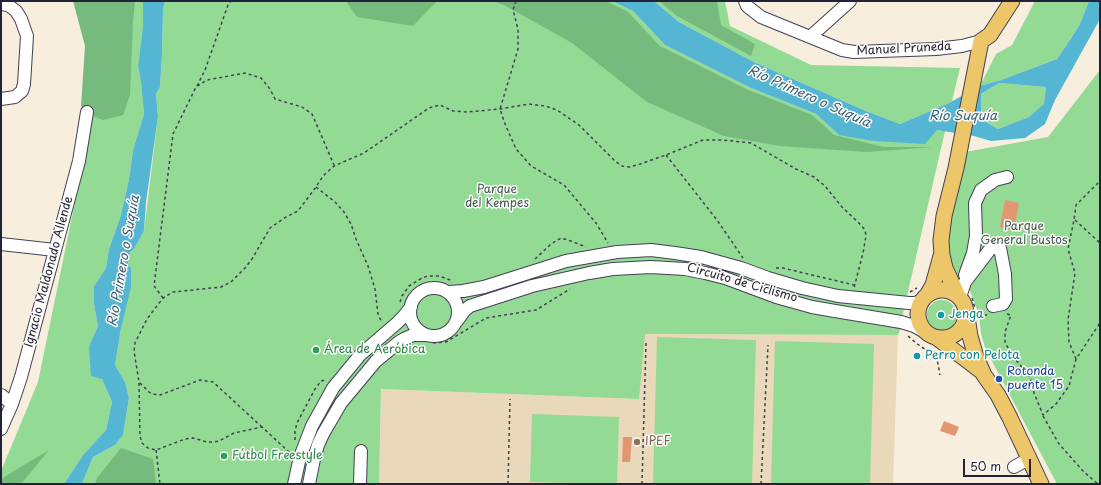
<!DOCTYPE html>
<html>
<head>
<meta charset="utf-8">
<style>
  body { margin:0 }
  #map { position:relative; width:1101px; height:485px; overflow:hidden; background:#f7eedd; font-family:"Playpen Sans",sans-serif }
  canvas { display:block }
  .frame { position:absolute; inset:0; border:2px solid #22223b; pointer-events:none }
  .scale { position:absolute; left:963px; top:459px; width:68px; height:18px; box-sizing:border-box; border:2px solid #22223b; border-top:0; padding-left:5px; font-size:12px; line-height:14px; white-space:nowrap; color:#22223b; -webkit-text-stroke:3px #fdfcf7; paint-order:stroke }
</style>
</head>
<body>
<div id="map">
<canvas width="1101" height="485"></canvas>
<div class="frame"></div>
<div class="scale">50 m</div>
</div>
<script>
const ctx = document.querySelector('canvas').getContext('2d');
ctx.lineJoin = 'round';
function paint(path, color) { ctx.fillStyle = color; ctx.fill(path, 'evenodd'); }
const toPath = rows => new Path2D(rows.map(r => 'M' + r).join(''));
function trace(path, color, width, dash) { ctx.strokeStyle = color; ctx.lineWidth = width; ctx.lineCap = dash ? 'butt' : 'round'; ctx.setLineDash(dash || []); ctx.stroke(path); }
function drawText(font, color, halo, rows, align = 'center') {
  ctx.font = font + ' "Playpen Sans",sans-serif'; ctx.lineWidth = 3; ctx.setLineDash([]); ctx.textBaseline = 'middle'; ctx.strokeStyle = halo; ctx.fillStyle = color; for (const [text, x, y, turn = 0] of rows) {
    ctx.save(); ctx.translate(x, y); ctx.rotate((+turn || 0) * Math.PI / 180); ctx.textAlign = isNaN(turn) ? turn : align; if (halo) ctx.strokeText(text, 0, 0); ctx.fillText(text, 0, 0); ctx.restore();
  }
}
paint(toPath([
  [644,334,898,335,893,484,379,484,381,389,638,399]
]), '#ead8ba');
paint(toPath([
  [118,1,143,1,143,25,138,66,141,82,144,114,133,150,129,179,121,215,109,249,106,268,94,286,94,304,98,326,89,346,102,379,112,402,106,430,83,455,64,484,1,484,1,471,38,382,111,27],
  [165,1,612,1,633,11,665,45,751,88,816,114,839,135,937,130,945,131,901,322,901,328,898,335,645,334,639,399,381,389,379,484,82,484,93,457,115,445,123,435,129,398,125,382,115,365,121,328,128,264,130,252,134,249,144,231,158,117,156,94,160,87,162,54,163,9],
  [654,1,725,1,730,26,811,65,960,68,952,101,949,103,900,124,866,111,754,62,679,22],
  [1035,1,1089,1,1080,24,1070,40,1057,59,1001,80,980,86,996,54,1012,45],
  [1100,70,1100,484,1057,484,986,350,981,334,979,315,969,288,953,269,946,246,947,234,965,152,1048,137],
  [999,83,1046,87,1044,105,1029,117,998,129,981,119,981,94],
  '927 315a15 15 0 1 1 30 0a15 15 0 1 1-30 0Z',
  [657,337,756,340,752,484,653,484],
  [775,341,874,344,870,484,771,484],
  [532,414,619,417,617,484,530,482]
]), '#93da94');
paint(toPath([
  [73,1,135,1,133,22,130,95,123,115,103,120,95,117,81,106,85,46],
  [346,1,437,1,413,26,357,17],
  [493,1,606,1,628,12,660,46,746,89,812,115,834,135,884,147,933,147,867,152,780,146,724,136,647,102,572,43,506,6],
  [659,1,717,1,721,25,755,44,751,56,677,16],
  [121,448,153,459,156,484,95,484,97,478],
  [49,450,21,484,1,484,1,481,4,477]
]), '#76ba7e');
paint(toPath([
  [143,1,165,1,163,9,162,54,160,87,156,94,158,117,146,202,144,231,134,249,130,252,128,264,131,268,131,287,121,328,115,365,125,382,129,398,123,435,115,445,93,457,82,484,64,484,83,455,106,430,112,402,102,379,91,376,89,346,98,326,94,304,94,286,106,268,109,249,121,215,129,179,133,150,144,114,141,82,138,66,143,25],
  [612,1,654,1,679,22,754,62,866,111,900,124,949,103,980,86,1001,80,1057,59,1070,40,1080,24,1089,1,1100,1,1100,19,1055,100,1045,124,1025,138,991,141,974,136,937,130,925,144,874,141,839,135,816,114,751,88,665,45,633,11],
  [999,83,1046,87,1044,104,1029,117,998,129,981,119,981,94]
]), '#55b6d4');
paint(toPath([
  [1005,200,1019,203,1014,230,1000,227],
  [944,421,959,427,955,436,940,431],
  [623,437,632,437,630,462,622,462]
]), '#e29770');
const minor = toPath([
  [745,1,747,6,761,17,842,50,854,52,936,49,962,46,981,41],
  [1,4,8,5,16,11,21,19,27,36,24,84,22,91,15,97,1,99],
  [810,37,850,1],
  [1,244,55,250],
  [965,275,973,253,976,236,975,203,981,190,995,180,1007,177],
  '410 312a24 24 0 1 1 48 0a24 24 0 1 1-48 0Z',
  [449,292,463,291,484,287,566,261,617,252,651,250,675,253,701,257,741,268,768,278,802,288,838,296,909,303,915,303,923,300],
  [960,297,965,282,991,248,1000,248,1005,274,1006,299,1003,304,993,306],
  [457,321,465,310,470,306,532,286,589,273,613,269,651,267,685,269,705,273,725,278,776,297,812,307,835,311,901,322,914,326,925,332],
  [1,395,12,404],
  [1,429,12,404,21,377,79,161,87,112],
  [1014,467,1030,458],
  [294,484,300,457,312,426,333,388,360,355,397,323,403,317,411,307],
  [309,484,314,459,318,445,323,434,341,403,376,361,399,342,404,339,413,335,427,335],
  [360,484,361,451]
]);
const major = toPath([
  '918 314a24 24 0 1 1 48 0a24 24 0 1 1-48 0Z',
  [928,294,933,285,941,256],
  [957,294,945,268,942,255,941,240,944,216,956,168,981,41,990,35,1012,1],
  [967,317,970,336,976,357,984,375,998,395,1010,418,1041,484],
  [937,338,968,361,981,371]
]);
trace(minor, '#424153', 14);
trace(major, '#424153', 17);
trace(toPath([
  [516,1,513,10,518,29,518,49,500,109,505,124,516,149,531,166,564,185,596,223,608,243],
  [197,86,205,70,228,5,231,1],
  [666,155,717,220,743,258],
  [316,187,335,202,344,212,351,224,356,239,368,266,375,289,378,314,382,323],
  [1075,220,1100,243],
  [535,259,551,244,561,238,571,241,586,247],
  [776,268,783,268,854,285],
  [910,292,917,288],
  [163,298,154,286,173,134,196,87,207,80,245,73,261,78,270,89,275,99,302,107,312,114,334,165],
  [972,298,975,308],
  [400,302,402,296,409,286,422,278,428,276,439,276,453,281],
  [1007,314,1011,315,1005,332,1005,343,1016,360,1030,377,1034,393,1043,415,1056,404,1069,386,1076,359,1100,323],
  [979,315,987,315],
  [908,336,916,343,926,350,936,353,940,375],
  [433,343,446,342,486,318,536,310,570,289],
  [1076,359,1069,342,1068,320,1075,273,1068,249,1074,220,1076,205,1100,181],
  [139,383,140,436,142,443,148,448,156,450,185,439,193,438,207,442,213,442,219,441,234,433,262,427,290,453],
  [1043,416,1059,444,1084,472,1098,484],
  [262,427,213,382,200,380,160,395,152,394,149,392,139,382,134,351,135,343,147,319,163,298,173,292,221,287,231,282,245,268,252,259,270,228,286,217,298,211,316,187,323,176,334,166,364,153,429,108,440,105,453,111,467,112,500,109,529,104,545,106,557,110,579,125,615,161,622,166,630,167,640,164,666,155,703,140,723,140,751,143,796,169,814,177,825,186,842,207,861,225,865,230,866,236,863,253,854,288],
  [295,440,295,431,297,423,315,389,321,381,325,380],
  [156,450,160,484],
  [508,484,510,399],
  [642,484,646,342],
  [761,484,768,345]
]), '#424153', 1.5, [3, 3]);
trace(minor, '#fff', 12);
trace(major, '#ecc669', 15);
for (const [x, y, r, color] of [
  [941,315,4,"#0f9aa8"],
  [316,350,4,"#2e9e5b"],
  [917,356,4,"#0f9aa8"],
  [999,379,4,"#1a4fb4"],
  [637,442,4,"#8d6e63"],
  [224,456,4,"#2e9e5b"]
]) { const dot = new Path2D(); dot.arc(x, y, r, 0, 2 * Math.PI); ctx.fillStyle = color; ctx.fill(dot); trace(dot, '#fdfcf7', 1.5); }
drawText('12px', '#22223b', '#fdfcf7', [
  ["Manuel Pruneda",904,49,-3],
  ["Ignacio Maldonado Allende",49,272,-75],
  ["Circuito de Ciclismo",742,283,16]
]);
drawText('12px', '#445956', '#fdfcf7', [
  ["Parque",497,190],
  ["del Kempes",497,204],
  ["Parque",1024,227],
  ["General Bustos",1024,241]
]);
drawText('12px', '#0d838f', '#fdfcf7', [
  ["Jenga",949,315],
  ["Perro con Pelota",925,356]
], 'left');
drawText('12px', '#27864d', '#fdfcf7', [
  ["Área de Aeróbica",324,350],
  ["Fútbol Freestyle",232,456]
], 'left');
drawText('12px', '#164399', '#fdfcf7', [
  ["Rotonda",1007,372],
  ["puente 15",1007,386]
], 'left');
drawText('12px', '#785e54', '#fdfcf7', [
  ["IPEF",645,442]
], 'left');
drawText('italic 13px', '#365d78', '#fdfcf7', [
  ["Río Primero o Suquía",809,97,24],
  ["Río Suquía",963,116],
  ["Río Primero o Suquía",124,261,-80]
]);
</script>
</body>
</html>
